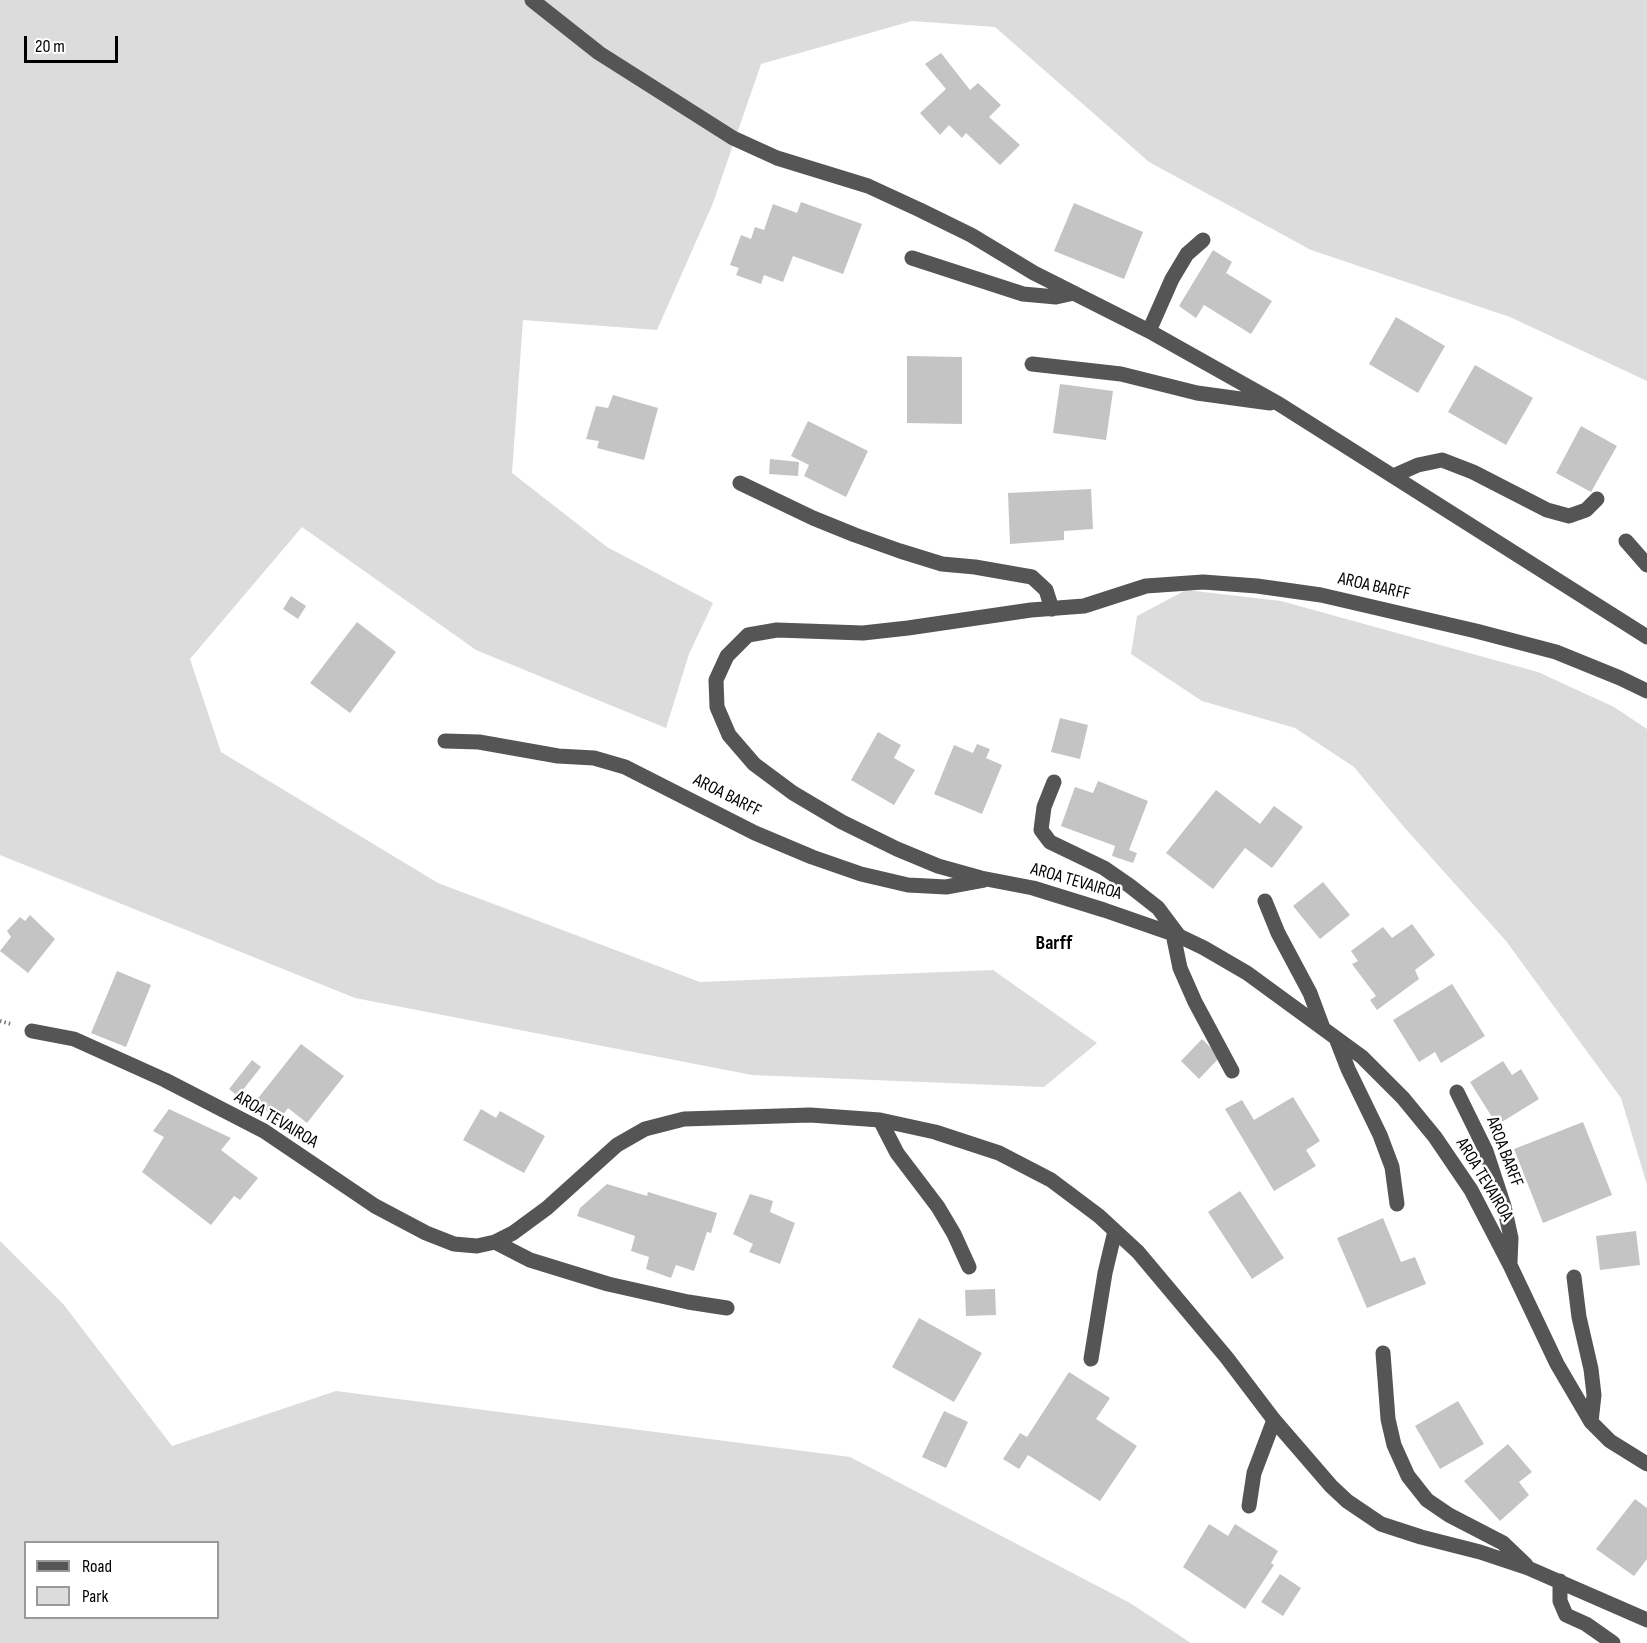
<!DOCTYPE html>
<html>
<head>
<meta charset="utf-8">
<style>
  body { margin:0 }
  #map { position:relative; width:1647px; height:1643px; overflow:hidden; background:#fff; font-family:"Sofia Sans Condensed",sans-serif }
  canvas { display:block }
  .legend { position:absolute; left:24px; top:1541px; width:195px; height:78px; box-sizing:border-box; background:#fff; border:2px solid #999; margin:0; padding:8px 10px; list-style:none; font-size:18px; color:#000 }
  .legend li { display:flex; align-items:center; gap:12px; height:30px }
  .legend b { width:30px; border:2px solid #999 }
  .scale { position:absolute; left:24px; top:36px; width:94px; height:27px; box-sizing:border-box; border:3px solid #000; border-top:0; padding-left:8px; font-size:18px; line-height:21px; white-space:nowrap; color:#000; -webkit-text-stroke:4px #fff; paint-order:stroke }
</style>
</head>
<body>
<div id="map">
<canvas width="1647" height="1643"></canvas>
<ul class="legend">
<li><b style="height:8px;background:#555"></b>Road</li>
<li><b style="height:16px;background:#dcdcdc"></b>Park</li>
</ul>
<div class="scale">20 m</div>
</div>
<script>
const ctx = document.querySelector('canvas').getContext('2d');
ctx.lineJoin = 'round';
function paint(path, color) { ctx.fillStyle = color; ctx.fill(path, 'evenodd'); }
const toPath = rows => new Path2D(rows.map(r => 'M' + r).join(''));
function trace(path, color, width, dash) { ctx.strokeStyle = color; ctx.lineWidth = width; ctx.lineCap = dash ? 'butt' : 'round'; ctx.setLineDash(dash || []); ctx.stroke(path); }
function drawText(font, color, halo, rows, align = 'center') {
  ctx.font = font + ' "Sofia Sans Condensed",sans-serif'; ctx.lineWidth = 5; ctx.setLineDash([]); ctx.textBaseline = 'middle'; ctx.strokeStyle = halo; ctx.fillStyle = color; for (const [text, x, y, turn = 0] of rows) {
    ctx.save(); ctx.translate(x, y); ctx.rotate((+turn || 0) * Math.PI / 180); ctx.textAlign = isNaN(turn) ? turn : align; if (halo) ctx.strokeText(text, 0, 0); ctx.fillText(text, 0, 0); ctx.restore();
  }
}
paint(toPath([
  [0,0,1647,0,1647,381,1510,317,1311,250,1149,162,995,27,912,21,761,64,713,203,657,330,523,320,512,473,607,547,713,603,689,654,666,728,476,650,302,527,190,659,221,752,438,883,700,982,993,970,1097,1043,1044,1087,752,1075,355,998,0,855],
  [1186,590,1281,601,1538,672,1614,707,1647,729,1647,1185,1621,1098,1506,941,1404,827,1354,767,1295,728,1202,701,1131,654,1137,616],
  [0,1241,64,1305,172,1446,336,1391,850,1457,1130,1603,1191,1643,0,1643],
  [26,1542,218,1542,218,1618,26,1618]
]), '#dcdcdc');
paint(toPath([
  [941,53,970,90,978,83,1001,105,989,117,1020,145,1000,165,966,133,962,138,949,125,940,135,920,113,946,89,925,64],
  [801,202,862,224,843,274,793,256,783,282,764,275,761,284,736,275,739,268,730,265,741,235,751,239,755,227,764,230,773,204,797,213],
  [1074,203,1143,232,1124,279,1054,251],
  [1213,250,1232,262,1226,273,1272,301,1251,334,1204,305,1196,318,1179,306],
  [1396,317,1445,346,1418,393,1369,364],
  [907,356,962,357,962,424,907,423],
  [1475,365,1533,398,1506,445,1448,412],
  [1060,384,1113,391,1106,440,1053,433],
  [613,395,658,408,644,460,597,448,599,441,586,439,596,406,608,408],
  [808,421,868,451,846,497,804,476,809,465,791,456],
  [1581,426,1617,446,1591,492,1556,473],
  [770,459,799,462,798,476,769,474],
  [1091,489,1093,529,1064,531,1064,540,1010,544,1008,493],
  [291,596,306,606,298,619,283,609],
  [357,622,396,652,350,713,310,683],
  [1060,718,1088,725,1080,759,1051,752],
  [878,732,901,745,894,758,915,770,894,805,851,780],
  [977,744,990,749,986,758,1002,765,982,814,934,794,954,745,973,753],
  [1098,781,1148,801,1129,850,1137,853,1133,863,1112,856,1115,846,1061,826,1075,787,1093,793],
  [1216,790,1260,824,1274,806,1303,827,1272,868,1245,848,1213,889,1166,853],
  [1323,882,1350,915,1320,939,1293,906],
  [30,915,55,939,28,973,0,951,11,937,7,931,20,917,25,921],
  [1412,924,1435,955,1415,970,1419,979,1377,1010,1370,1000,1376,996,1352,964,1358,961,1351,951,1383,927,1392,938],
  [117,971,151,985,126,1047,91,1033],
  [1452,984,1485,1036,1441,1063,1435,1052,1419,1062,1393,1020],
  [1202,1039,1220,1057,1199,1079,1181,1061],
  [301,1044,344,1076,307,1123,288,1108,279,1120,255,1102],
  [252,1060,261,1067,238,1096,229,1089],
  [1503,1061,1512,1075,1521,1069,1539,1099,1497,1125,1470,1082],
  [1293,1097,1320,1141,1306,1150,1316,1166,1274,1191,1225,1109,1242,1100,1254,1120],
  [169,1109,231,1138,221,1150,258,1178,240,1200,234,1196,211,1225,142,1172,164,1137,153,1131],
  [481,1109,496,1118,500,1111,545,1136,524,1173,463,1140],
  [1583,1122,1612,1195,1543,1223,1514,1149],
  [607,1184,647,1196,648,1192,717,1213,711,1233,707,1232,694,1271,676,1265,671,1278,646,1269,649,1257,631,1251,635,1236,577,1216,580,1208],
  [1240,1191,1284,1258,1252,1279,1208,1212],
  [750,1194,773,1201,770,1212,795,1223,780,1264,749,1252,753,1244,733,1234],
  [1383,1218,1401,1262,1415,1257,1426,1284,1367,1308,1337,1238],
  [1636,1231,1640,1265,1600,1270,1596,1236],
  [995,1289,996,1315,966,1316,965,1290],
  [919,1318,982,1353,954,1402,892,1367],
  [1069,1372,1110,1398,1096,1419,1137,1446,1100,1501,1028,1455,1019,1469,1003,1459,1020,1433,1027,1437],
  [1458,1401,1484,1444,1440,1469,1415,1426],
  [944,1411,968,1422,946,1468,922,1457],
  [1508,1444,1532,1472,1519,1482,1529,1495,1500,1521,1464,1481],
  [1635,1499,1647,1508,1647,1559,1634,1576,1596,1549],
  [1209,1524,1228,1536,1235,1524,1278,1551,1271,1563,1274,1565,1245,1609,1183,1567],
  [1280,1574,1301,1588,1283,1616,1261,1602]
]), '#c4c4c4');
trace(toPath([
  [0,1021,11,1024]
]), '#777', 4, [1.5, 3]);
trace(toPath([
  [532,0,599,53,733,138,777,158,868,186,920,210,971,235,1034,273,1149,331,1279,404,1647,637],
  [912,258,1023,294,1056,297,1074,293],
  [1149,331,1172,279,1187,254,1203,240],
  [1032,364,1121,374,1197,393,1270,403],
  [1393,476,1418,465,1442,460,1473,472,1547,510,1569,516,1586,510,1597,499],
  [740,483,813,518,855,535,900,551,942,564,975,567,1032,577,1046,590,1052,609],
  [1626,541,1647,565],
  [1647,691,1620,678,1556,652,1476,631,1321,595,1257,586,1203,582,1146,586,1084,606,1031,610,908,628,863,633,777,630,748,635,727,656,716,680,717,707,729,735,754,764,793,793,842,822,897,849,938,866,981,878,1033,888,1104,910,1179,936,1204,948,1247,973,1362,1057,1403,1098,1435,1137,1471,1190,1510,1265,1557,1364,1591,1422,1610,1441,1647,1464],
  [445,741,479,742,558,756,594,758,625,767,755,833,812,857,861,874,908,885,946,887,984,880],
  [1054,782,1044,807,1041,830,1050,842,1104,868,1130,886,1158,908,1179,936],
  [1265,901,1278,933,1310,993,1323,1028],
  [1173,934,1180,968,1195,1002,1232,1071],
  [32,1031,74,1039,165,1080,264,1131,375,1206,426,1233,454,1244,477,1246,495,1242,513,1233,547,1208,617,1145,645,1129,684,1119,810,1115,880,1120,935,1132,999,1153,1051,1180,1099,1216,1138,1252,1227,1358,1274,1420,1331,1486,1347,1501,1381,1524,1421,1537,1480,1552,1528,1568,1647,1620],
  [1336,1038,1348,1069,1380,1135,1392,1167,1397,1204],
  [1457,1092,1486,1151,1504,1206,1511,1238,1510,1262],
  [880,1120,897,1153,938,1207,954,1234,969,1267],
  [495,1242,530,1260,608,1284,688,1302,727,1308],
  [1574,1277,1579,1317,1591,1369,1594,1395,1591,1422],
  [1383,1353,1388,1419,1394,1445,1408,1476,1427,1500,1449,1515,1503,1543,1526,1565],
  [1091,1359,1105,1273,1115,1231],
  [1249,1506,1254,1473,1274,1420],
  [1560,1581,1560,1601,1566,1615,1586,1624,1613,1643]
]), '#555', 15);
drawText('18px', '#000', '#fff', [
  ["AROA BARFF",1374,587,13],
  ["AROA BARFF",727,796,27],
  ["AROA TEVAIROA",1076,882,16],
  ["AROA TEVAIROA",276,1120,31],
  ["AROA BARFF",1504,1152,69],
  ["AROA TEVAIROA",1484,1180,59]
]);
drawText('bold 20px', '#000', '#fff', [
  ["Barff",1054,944]
]);
</script>
</body>
</html>
